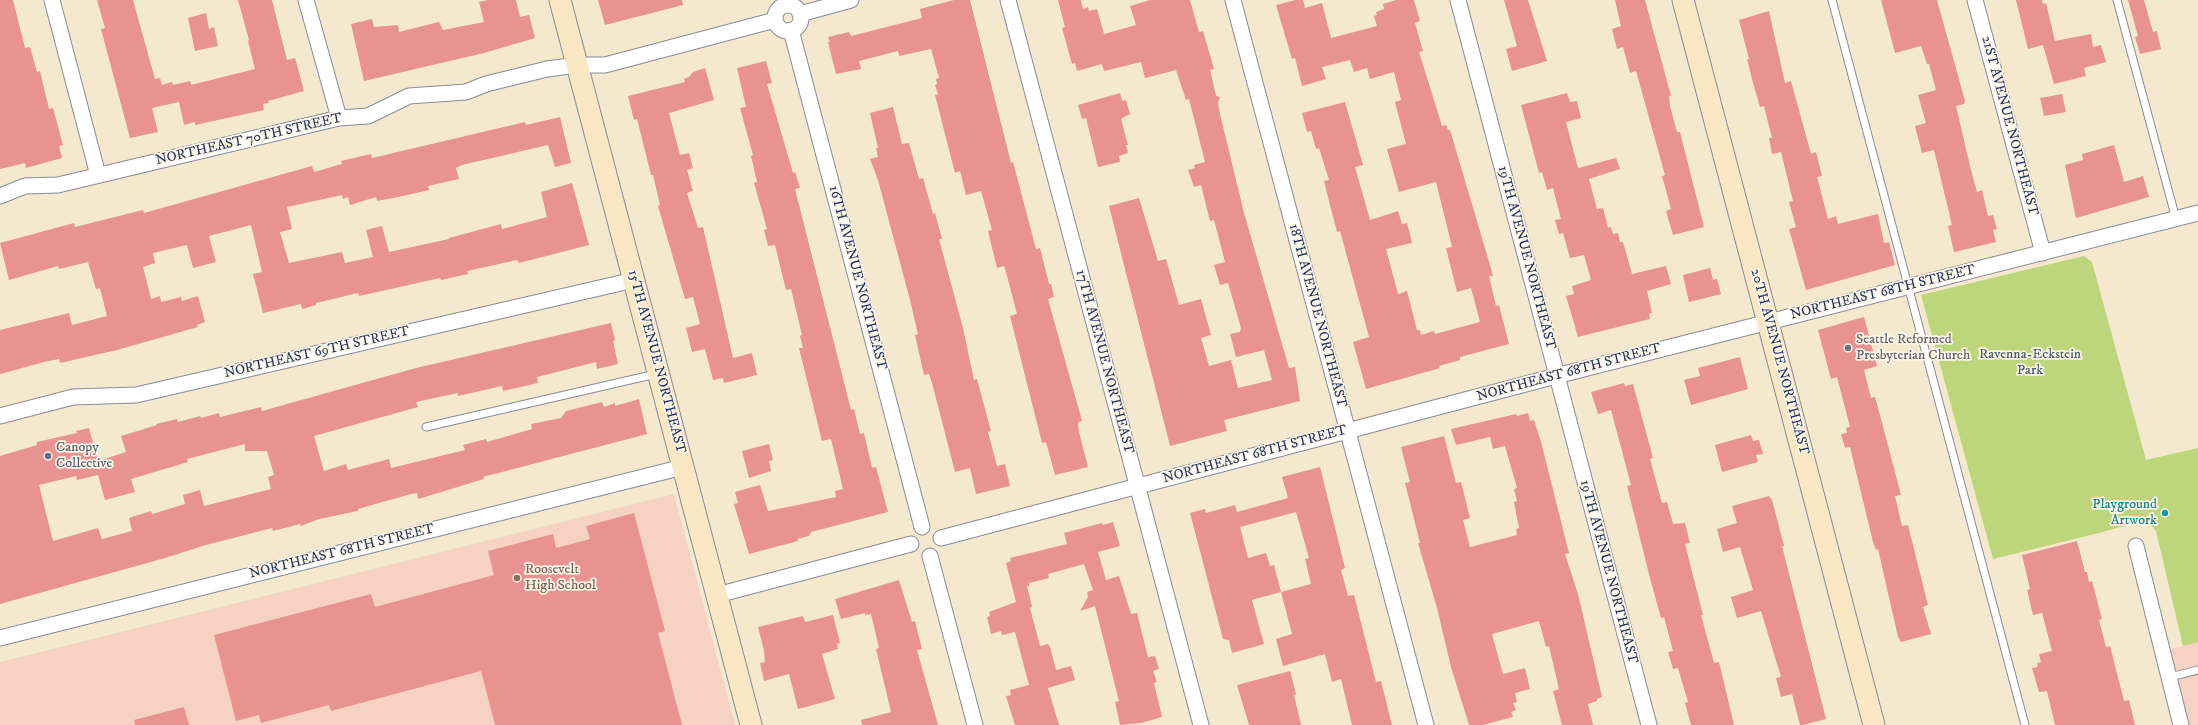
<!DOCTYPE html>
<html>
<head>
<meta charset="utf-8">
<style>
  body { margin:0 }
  canvas { display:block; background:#f4e9cf }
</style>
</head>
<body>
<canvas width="2198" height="725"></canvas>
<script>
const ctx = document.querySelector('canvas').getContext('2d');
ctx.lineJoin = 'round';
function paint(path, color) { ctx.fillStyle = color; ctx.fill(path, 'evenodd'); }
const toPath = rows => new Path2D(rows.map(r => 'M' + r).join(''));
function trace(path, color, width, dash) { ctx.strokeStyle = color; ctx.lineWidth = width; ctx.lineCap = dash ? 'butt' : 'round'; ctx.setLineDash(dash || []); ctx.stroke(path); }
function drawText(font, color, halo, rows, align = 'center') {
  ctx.font = font + ' "IM FELL DW Pica",serif'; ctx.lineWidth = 3.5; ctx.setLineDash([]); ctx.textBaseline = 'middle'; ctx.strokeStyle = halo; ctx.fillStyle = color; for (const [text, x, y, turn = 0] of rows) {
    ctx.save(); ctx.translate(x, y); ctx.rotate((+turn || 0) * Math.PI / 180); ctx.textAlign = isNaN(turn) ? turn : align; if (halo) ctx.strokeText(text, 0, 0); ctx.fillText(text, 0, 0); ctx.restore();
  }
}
paint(toPath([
  [674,494,735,725,0,725,0,662],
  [2198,642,2198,725,2188,725,2168,650]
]), '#f6d2c4');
paint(toPath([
  [2084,256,2092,262,2146,460,2198,448,2198,642,2183,646,2156,531,2146,520,2099,533,1993,559,1921,295]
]), '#bdd67b');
paint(toPath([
  [0,0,13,0,25,48,30,47,37,72,40,71,49,109,53,108,63,145,59,146,62,158,26,168,25,163,0,169],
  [97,0,133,0,155,79,160,78,162,85,172,82,173,85,190,81,191,85,255,69,248,41,249,40,238,0,272,0,287,60,295,58,304,91,268,101,269,103,263,104,264,110,195,125,195,122,184,125,179,102,152,108,158,132,130,138,101,29,105,28],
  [488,0,516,0,520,17,529,15,535,38,484,53,364,81,351,24,372,19,374,27,398,25,399,32,439,22,443,30,484,22,479,2],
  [598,0,682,0,683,5,605,25],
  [954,0,970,0,1011,163,1013,162,1036,249,1040,248,1049,284,1051,284,1054,297,1048,299,1082,421,1078,422,1079,432,1088,467,1055,475,1046,442,1042,443,1010,316,1017,314,1006,272,1004,266,997,268,988,231,992,230,981,191,966,195,960,171,955,173,935,95,938,94,935,85,937,84,936,79,939,78,931,49,899,56,898,51,859,61,861,69,836,74,828,42,830,42,828,37,849,32,851,36,922,18,920,9],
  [1058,0,1081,0,1083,9,1088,7,1089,11,1097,9,1104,34,1136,25,1130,6,1150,0,1190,0,1199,32,1203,31,1214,69,1210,70,1216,96,1220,97,1218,102,1220,114,1244,213,1289,368,1295,367,1300,401,1224,420,1227,431,1170,446,1109,206,1139,198,1158,261,1166,259,1179,305,1201,299,1211,335,1201,338,1209,366,1231,360,1238,388,1272,380,1264,350,1236,357,1230,334,1240,332,1241,328,1228,283,1220,285,1214,265,1225,262,1214,220,1210,221,1201,185,1194,187,1188,170,1195,168,1194,165,1205,162,1189,99,1186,100,1176,70,1145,78,1141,62,1104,71,1102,64,1077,71,1075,63,1072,64,1062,28,1065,27],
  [1296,0,1303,0,1305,8,1322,3,1331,38,1377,26,1374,16,1377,15,1376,12,1384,9,1383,4,1396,0,1414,0,1420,21,1415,23,1423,51,1419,52,1442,126,1446,125,1448,130,1450,130,1490,265,1493,276,1489,276,1496,306,1499,305,1509,344,1460,357,1460,360,1439,366,1440,368,1366,389,1353,342,1369,337,1340,231,1337,232,1331,209,1324,181,1329,180,1319,148,1316,149,1311,131,1307,132,1302,113,1345,102,1363,165,1355,167,1370,220,1398,211,1402,224,1407,223,1412,243,1386,249,1398,294,1407,291,1417,330,1420,330,1421,335,1434,331,1435,334,1480,322,1471,288,1457,292,1446,248,1452,247,1436,182,1399,192,1387,149,1406,144,1395,102,1401,100,1394,72,1370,79,1367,68,1354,72,1350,60,1322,67,1326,79,1302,86,1295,58,1292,59,1276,5],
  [1504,0,1528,0,1547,61,1512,71,1506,49,1517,46],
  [1615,0,1645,0,1671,96,1669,96,1670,106,1677,132,1680,132,1704,227,1673,235,1666,211,1671,209,1662,176,1665,175,1636,71,1630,73,1623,47,1617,49,1612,29,1621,26],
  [1881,0,1937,0,1965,101,1964,104,1956,106,1970,166,1977,192,1982,190,1988,216,1993,215,1997,229,1993,230,1996,242,1954,252,1948,226,1952,225,1934,150,1922,153,1915,126,1926,123,1918,95,1936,90,1929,64,1927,64,1921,46,1895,53],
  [2016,0,2042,0,2043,4,2046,3,2055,41,2091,34,2093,47,2101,45,2106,62,2084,68,2086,76,2054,84,2043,45,2028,49],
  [2128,0,2144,0,2153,32,2157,31,2161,49,2140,54,2135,37,2138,36],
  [1769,11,1785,83,1791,81,1811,154,1816,152,1822,176,1817,177,1828,219,1836,216,1838,224,1878,214,1884,243,1889,242,1895,265,1806,290,1789,229,1796,227,1789,202,1793,201,1781,152,1772,154,1769,138,1772,138,1764,106,1760,107,1753,83,1747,59,1749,59,1739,20],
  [206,13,209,29,214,27,218,46,195,51,188,18],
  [766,61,772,83,767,84,793,173,795,172,800,188,795,189,851,410,854,409,860,434,864,433,872,468,876,467,888,512,811,532,809,536,797,539,798,541,749,554,734,504,738,503,735,492,760,485,768,511,836,497,835,491,843,489,831,439,822,441,799,348,803,348,800,336,802,335,791,289,786,290,775,245,768,246,764,230,767,229,754,183,757,182,751,156,753,155,740,108,746,107,737,68],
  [705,68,714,100,669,113,680,155,689,153,693,168,687,170,693,191,687,193,698,228,703,227,733,358,752,353,757,375,724,383,723,378,713,380,705,349,692,352,686,328,700,324,693,297,685,299,658,206,660,205,653,175,651,175,637,119,634,120,628,96,685,82,684,79,689,77,693,72],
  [1120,93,1122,101,1126,100,1130,114,1121,119,1128,145,1126,145,1128,153,1119,156,1120,162,1098,167,1086,118,1082,119,1078,105],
  [1567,93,1570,102,1577,101,1581,118,1566,122,1578,168,1616,158,1620,169,1589,179,1597,209,1603,208,1608,228,1611,227,1613,234,1618,233,1620,242,1623,242,1632,274,1666,266,1671,284,1647,291,1652,313,1649,314,1650,319,1578,337,1566,296,1574,294,1572,286,1591,280,1584,255,1570,258,1563,233,1559,234,1555,220,1561,219,1553,188,1547,190,1542,172,1539,173,1521,105],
  [2062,94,2066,112,2044,116,2040,98],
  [893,107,902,144,909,143,919,179,923,178,933,214,935,213,942,239,939,239,963,328,974,380,977,379,991,431,988,432,997,466,1005,464,1010,486,976,494,970,468,955,472,932,383,929,374,924,375,915,335,918,334,910,300,878,180,870,159,878,157,876,148,878,148,870,113],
  [560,117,571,163,555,167,548,145,462,165,456,168,459,179,428,186,429,190,403,196,377,201,376,197,350,205,348,197,343,199,342,195,287,207,292,229,280,232,289,263,342,252,345,263,373,257,366,230,382,226,389,252,449,239,449,238,501,224,502,229,547,217,541,192,572,183,589,245,519,263,517,260,467,271,468,274,441,280,440,278,359,296,358,293,316,303,316,305,302,309,301,304,263,313,253,274,262,272,251,225,209,236,216,262,193,268,187,245,153,253,155,263,143,267,151,299,160,296,161,302,181,297,182,301,198,296,205,322,197,325,198,327,117,350,60,363,59,359,44,362,0,374,0,330,69,313,72,325,107,316,100,288,96,289,88,262,59,269,58,266,9,280,0,243,74,223,75,227,143,210,144,213,312,166,314,172,342,164,341,161,371,154,372,158,525,122,526,125],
  [2114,145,2124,182,2143,176,2149,197,2076,218,2065,165,2083,160,2082,154],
  [1710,268,1713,280,1717,279,1721,294,1689,302,1683,275],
  [1864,317,1877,366,1864,370,1871,398,1875,397,1881,419,1901,495,1895,496,1902,526,1908,525,1928,605,1923,607,1931,634,1901,642,1898,637,1878,549,1876,550,1873,542,1850,447,1845,448,1841,434,1847,433,1846,428,1850,427,1837,377,1831,379,1818,330],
  [611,323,615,340,613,341,618,364,597,369,596,362,537,377,538,383,503,391,502,386,458,396,458,393,416,402,418,407,314,436,324,471,346,464,348,470,389,459,391,468,465,450,463,445,486,439,487,442,532,429,531,424,561,418,566,411,602,402,604,407,615,403,615,406,639,399,647,434,483,477,484,479,418,499,417,493,411,494,358,509,358,511,319,519,301,526,300,524,273,531,272,528,206,545,165,558,0,604,0,456,37,445,37,442,77,433,76,431,89,428,98,461,126,452,121,436,157,425,156,424,177,419,178,422,200,416,201,418,219,413,220,417,261,407,262,411,416,368],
  [245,444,245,451,267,451,274,475,268,477,271,489,204,506,200,490,183,495,185,504,152,514,151,511,129,518,132,531,102,539,98,528,53,541,39,485,76,476,77,480,98,475,105,500,135,492,131,479,188,462,187,459],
  [1740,357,1748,389,1691,405,1684,380,1700,376,1698,368],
  [1624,383,1625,386,1633,384,1653,458,1650,459,1662,503,1667,502,1673,524,1685,523,1690,543,1685,544,1703,615,1701,615,1714,663,1719,662,1734,725,1691,725,1685,703,1688,702,1678,668,1673,669,1668,652,1673,651,1664,617,1661,618,1650,578,1627,486,1631,485,1611,410,1598,414,1591,392],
  [1528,413,1530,421,1534,420,1541,442,1569,553,1565,554,1578,594,1602,697,1597,699,1597,701,1588,704,1593,725,1562,725,1553,691,1559,689,1549,646,1546,647,1539,621,1492,634,1503,674,1525,668,1530,689,1515,693,1517,702,1513,703,1516,710,1511,712,1513,717,1483,725,1469,725,1451,667,1437,608,1418,543,1420,543,1405,483,1410,482,1401,447,1444,436,1456,483,1461,482,1470,518,1463,520,1470,547,1517,535,1516,529,1519,528,1514,502,1517,501,1514,489,1517,488,1505,446,1493,449,1490,437,1456,445,1451,429,1516,414,1517,416],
  [1751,435,1753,441,1759,440,1763,454,1756,455,1758,462,1722,472,1715,445],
  [769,444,773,460,769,461,771,471,749,478,742,451],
  [1320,467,1345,568,1341,570,1348,596,1354,595,1376,682,1381,681,1392,725,1352,725,1341,679,1332,682,1325,654,1283,666,1276,639,1292,634,1281,592,1311,584,1305,559,1309,558,1296,512,1240,527,1248,558,1266,553,1270,566,1274,565,1281,592,1252,600,1264,644,1232,653,1229,640,1223,639,1190,513,1205,509,1206,513,1235,505,1237,512,1288,498,1282,477],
  [1769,496,1772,500,1784,546,1782,546,1826,719,1803,725,1800,725,1792,694,1781,697,1776,678,1781,677,1761,611,1737,618,1731,597,1753,590,1740,547,1723,552,1717,529,1737,523,1732,506],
  [634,513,665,631,658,633,682,725,495,725,481,671,331,711,329,705,261,723,259,715,236,721,214,635,371,594,375,607,494,575,488,551,553,534,556,548,590,539,586,526],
  [1113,522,1120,546,1098,552,1106,580,1119,576,1131,614,1137,613,1148,657,1155,656,1159,669,1153,671,1157,682,1154,683,1162,717,1141,723,1120,725,1115,702,1119,701,1095,606,1080,611,1088,597,1087,592,1093,590,1084,564,1048,574,1049,578,1029,583,1029,586,1027,586,1032,607,1030,608,1040,646,1048,644,1050,647,1056,670,1071,666,1075,680,1048,688,1059,725,1015,725,1006,696,1011,695,1010,690,1029,685,1015,632,1002,635,1001,631,991,634,987,617,990,616,989,612,1016,602,1006,563,1011,561,1010,558,1067,544,1064,533,1102,523,1103,525],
  [2077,541,2085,572,2087,572,2089,582,2092,581,2102,619,2099,620,2106,647,2110,646,2124,701,2129,700,2135,725,2055,725,2047,691,2039,692,2032,668,2038,667,2037,663,2041,662,2039,654,2052,651,2042,613,2033,615,2027,590,2030,589,2022,555],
  [899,580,912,622,915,621,922,649,917,650,938,725,862,725,861,720,891,712,876,649,879,648,871,614,865,615,865,613,841,619,835,599],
  [833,615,840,643,837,644,838,649,822,654,835,699,798,709,789,674,764,681,760,663,765,662,764,651,758,627,803,616,805,622],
  [1290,671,1296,694,1294,695,1301,725,1249,725,1237,685],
  [184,707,189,725,135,725,134,720]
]), '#e89392');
const lane = toPath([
  [1832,0,2025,725],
  [2117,0,2176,219],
  [426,427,656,374],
  [2170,677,2198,670]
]);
const street = toPath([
  [52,0,98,175],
  [306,0,339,118],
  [1008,0,1201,725],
  [1233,0,1426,725],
  [1458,0,1649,725],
  [1975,0,2043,253],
  '775 18a13 13 0 1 1 26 0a13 13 0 1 1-26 0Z',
  [800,14,851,0],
  [791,30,922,527],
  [0,196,25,186,58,185,339,118,368,116,409,96,466,92,486,84,547,69,577,65,605,65,775,20],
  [0,416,73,397,136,395,634,280],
  [941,538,1556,376,2198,213],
  [2136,546,2181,725],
  [930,556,975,725],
  [717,595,911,544],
  [0,638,683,467]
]);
const secondary = toPath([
  [560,0,751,725],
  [1683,0,1874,725]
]);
trace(lane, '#888c96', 9);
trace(street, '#888c96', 17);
trace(secondary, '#888c96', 23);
trace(lane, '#fff', 7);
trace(street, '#fff', 15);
trace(secondary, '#fae7c3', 21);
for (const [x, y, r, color] of [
  [1848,348,4,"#6b7280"],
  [48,456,4,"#5c6f8a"],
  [2165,513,4,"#0f9aa8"],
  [517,578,4,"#8d6e63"]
]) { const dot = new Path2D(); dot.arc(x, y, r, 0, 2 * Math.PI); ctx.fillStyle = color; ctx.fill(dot); trace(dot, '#fcf5e5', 1.5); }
drawText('14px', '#1b2f5e', '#fcf5e5', [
  ["21ST AVENUE NORTHEAST",2009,126,75],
  ["NORTHEAST 70TH STREET",249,140,-13],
  ["19TH AVENUE NORTHEAST",1526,258,75],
  ["16TH AVENUE NORTHEAST",857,278,75],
  ["NORTHEAST 68TH STREET",1883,293,-14],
  ["18TH AVENUE NORTHEAST",1317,316,75],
  ["NORTHEAST 69TH STREET",317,353,-13],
  ["15TH AVENUE NORTHEAST",656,362,75],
  ["17TH AVENUE NORTHEAST",1104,362,75],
  ["20TH AVENUE NORTHEAST",1779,362,75],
  ["NORTHEAST 68TH STREET",1569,373,-15],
  ["NORTHEAST 68TH STREET",1255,455,-15],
  ["NORTHEAST 68TH STREET",342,552,-14],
  ["19TH AVENUE NORTHEAST",1608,572,75]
]);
drawText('14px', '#5b616d', '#fcf5e5', [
  ["Seattle Reformed",1856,340],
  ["Presbyterian Church",1856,356]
], 'left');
drawText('14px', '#445965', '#fcf5e5', [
  ["Ravenna-Eckstein",2030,355],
  ["Park",2030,371]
]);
drawText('14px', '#4e5e75', '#fcf5e5', [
  ["Canopy",56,448],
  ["Collective",56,464]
], 'left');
drawText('14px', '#0d838f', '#fcf5e5', [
  ["Playground",2157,505],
  ["Artwork",2157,521]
], 'right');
drawText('14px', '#785e54', '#fcf5e5', [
  ["Roosevelt",525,570],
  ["High School",525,586]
], 'left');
</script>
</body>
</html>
